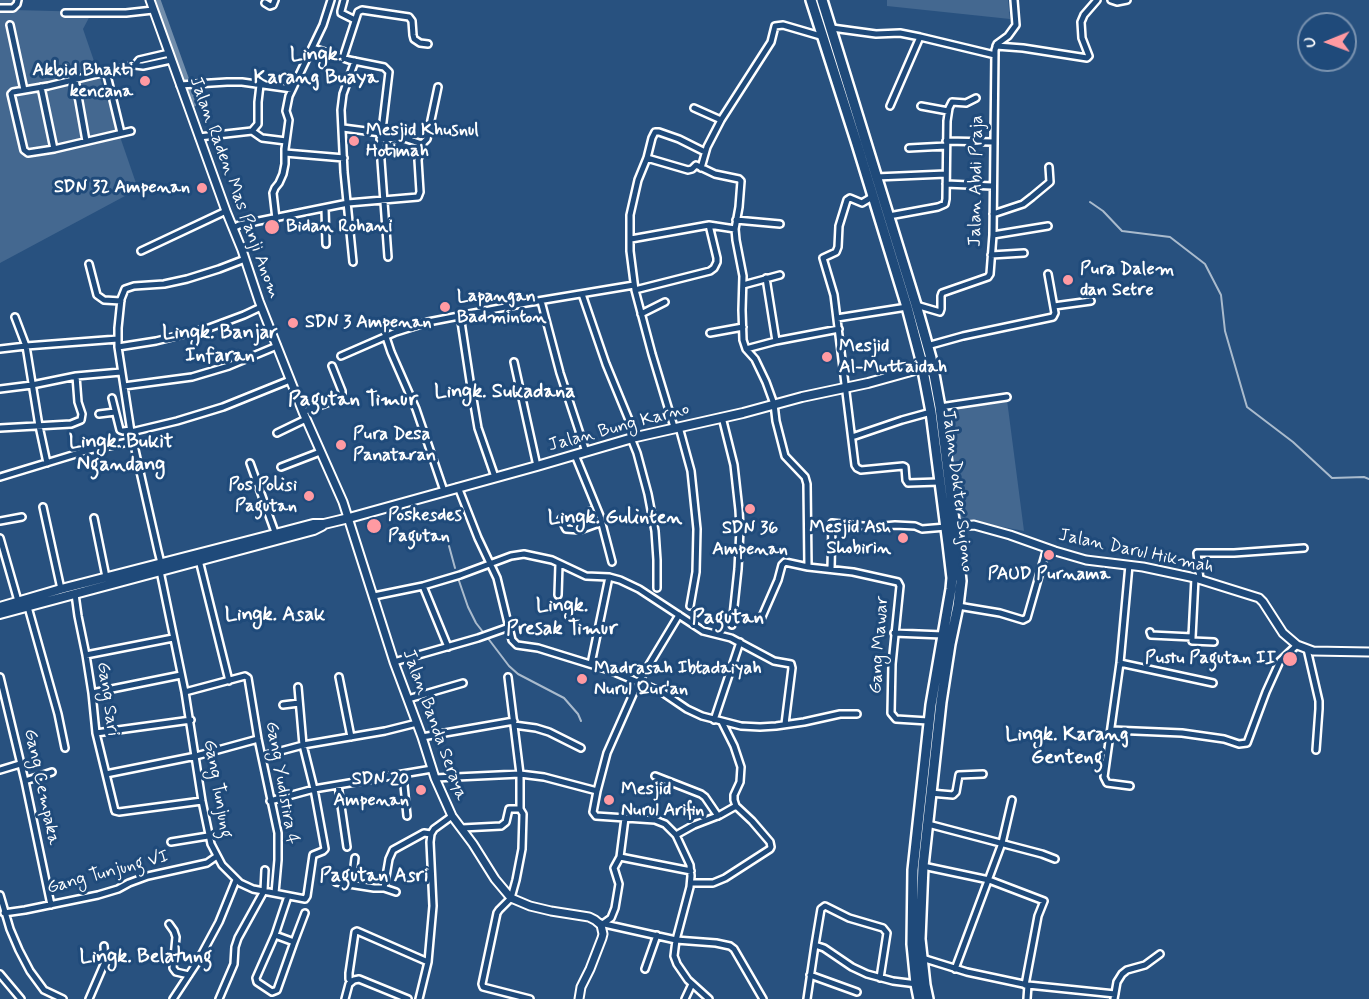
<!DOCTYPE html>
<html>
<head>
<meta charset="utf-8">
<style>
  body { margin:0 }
  #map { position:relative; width:1369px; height:999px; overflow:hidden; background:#28517f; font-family:Mynerve,sans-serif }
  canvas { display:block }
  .north { position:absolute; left:1297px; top:12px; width:60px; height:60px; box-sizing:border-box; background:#1f4a7a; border:2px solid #7992af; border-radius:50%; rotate:269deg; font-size:16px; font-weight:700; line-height:24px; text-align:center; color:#fff }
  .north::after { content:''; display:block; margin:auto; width:21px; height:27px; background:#ff9aa2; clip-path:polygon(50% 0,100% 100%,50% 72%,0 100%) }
</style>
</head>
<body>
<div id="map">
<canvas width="1369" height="999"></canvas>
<div class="north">U</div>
</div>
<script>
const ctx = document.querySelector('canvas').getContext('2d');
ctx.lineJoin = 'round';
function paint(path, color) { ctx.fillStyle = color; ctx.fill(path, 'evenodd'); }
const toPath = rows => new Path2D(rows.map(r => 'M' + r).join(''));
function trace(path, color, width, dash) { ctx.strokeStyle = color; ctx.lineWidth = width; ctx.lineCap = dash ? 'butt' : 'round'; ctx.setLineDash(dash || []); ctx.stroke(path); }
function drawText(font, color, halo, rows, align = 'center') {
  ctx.font = font + ' Mynerve,sans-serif'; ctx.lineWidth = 6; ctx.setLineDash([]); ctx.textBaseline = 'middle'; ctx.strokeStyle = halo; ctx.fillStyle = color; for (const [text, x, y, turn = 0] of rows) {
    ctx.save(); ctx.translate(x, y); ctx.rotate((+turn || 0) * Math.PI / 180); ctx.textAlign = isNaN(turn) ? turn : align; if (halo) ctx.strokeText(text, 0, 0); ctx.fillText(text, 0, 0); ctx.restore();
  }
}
paint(toPath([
  [0,0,15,0,14,10,92,12,83,29,138,189,0,263],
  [887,0,1008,0,1010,19,887,6],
  [1007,400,1024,531,960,519,945,408]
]), '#446890');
trace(toPath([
  [1090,202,1103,211,1122,231,1170,237,1205,264,1221,295,1225,331,1247,407,1293,442,1332,478,1364,477,1369,479],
  [449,546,455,568],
  [458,578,468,607,476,623,483,632],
  [487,637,509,666,518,674,564,698,578,714,581,721]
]), '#aabbcd', 2);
trace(toPath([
  [157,0,194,103]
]), '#718dab', 7);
const minor = toPath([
  [344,0,341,11,341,13,355,20],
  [1111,0,1117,2,1127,0],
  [265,3,270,6,273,5,275,0],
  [0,8,13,8,17,4,18,0],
  [65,13,126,13,153,10],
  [10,25,24,90],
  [832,28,876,34,900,33,920,37,995,55],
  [996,46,1023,48,1087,58,1089,56,1082,38,1081,22,1084,15,1097,0],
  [313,48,349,60,384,67,389,72,380,147,388,257],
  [343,58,358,12,362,10,409,17,412,21,413,35,414,39,420,43,428,44],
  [135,65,139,60,169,53],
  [106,71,121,133],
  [75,79,86,141],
  [180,85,227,82,242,82,292,89],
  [41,87,54,149],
  [890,106,920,37],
  [921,106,948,111],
  [694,108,721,120],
  [343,128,381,133],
  [131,131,54,149,28,153,24,150,11,94,13,92,48,86,135,65,143,66,171,60],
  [252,131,258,124,258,102,260,85],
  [252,131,262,138,286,141],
  [199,137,252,131],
  [946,141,993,142],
  [422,144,427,139,438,87],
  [909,148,946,146],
  [285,153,344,158],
  [647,158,688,170,692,169,696,165,715,174,739,179,741,181,739,207,735,229,736,240,743,276,742,310,743,340,746,349,755,359,766,382,774,404,776,421,785,456,805,477,807,484,808,567],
  [701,168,707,147,721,120,771,42,775,26,783,25,824,37],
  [876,177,946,174],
  [946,184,992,186],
  [872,197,862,203,850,198,847,200,839,226,838,247,836,252,823,258,834,295,855,465,857,468,861,470,903,466,905,467,906,480,908,483,939,482],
  [325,208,326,244],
  [993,214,1023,204,1032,197,1050,182,1049,167],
  [889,216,938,207,945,204,946,199,947,121,949,108,952,102,966,103,976,98],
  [276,219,273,193,275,188,279,183,283,174,285,164,285,149,289,120,286,111,289,96,323,25,331,0],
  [736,220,780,224],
  [233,228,239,225,348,203,418,197,420,192,418,160,422,144,404,138,380,139],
  [993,235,1048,226],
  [631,239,709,225,735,229],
  [141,251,226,211],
  [991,255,1024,253],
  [245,259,219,269,187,279,164,284,134,286,125,289,121,299,118,328,118,347,131,432,158,551,161,563,160,571,185,692,202,801,211,844,222,865,240,883,253,889,305,899,307,896,313,855,323,851,325,849,314,789,303,745,298,687],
  [353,262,344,172,341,110,343,94,355,61],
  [89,264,97,295,104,300,121,301],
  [766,278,776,341],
  [743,285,780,275],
  [635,290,710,271,714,268,717,262,717,258,709,225],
  [582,294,606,364,636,437],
  [541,301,560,373,586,452],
  [916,305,940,312,941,309,941,296,942,293,988,277,990,274,993,235,995,50,997,44,1008,36,1016,25,1014,0],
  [1054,306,1091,301],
  [641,314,665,302],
  [460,315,470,381,478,428,495,477],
  [15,317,26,346,39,426,47,463],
  [837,318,907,307],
  [710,333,743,327],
  [386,337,391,352,416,409,444,491],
  [927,346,963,336,1053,317,1055,313,1048,274],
  [118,347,156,341,209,328,244,315,261,307],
  [0,349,26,346,118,339],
  [746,349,776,341,839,329],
  [341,356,396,332,428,322,526,303,634,285],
  [514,362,537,466],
  [124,386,192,377,229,366,277,346],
  [0,389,32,385,76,376,121,372],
  [112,398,120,430,123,431,131,430],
  [940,407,1007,397],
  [303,412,342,397,342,391,332,366],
  [99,414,115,412],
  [722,417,734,465,739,510,740,529,738,569,732,625],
  [674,427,652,354,635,290,630,251,630,215,638,180,647,158,652,138,655,132,659,132,679,139,705,152],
  [679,427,691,471,697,529,696,572,690,606],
  [0,428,71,424,81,420,82,414,78,402,76,376],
  [131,432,177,421,223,407,290,380],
  [277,433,306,419],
  [852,437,902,420,931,412],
  [631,438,637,453,648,494,655,531,657,560,657,588],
  [575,455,600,516,612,562],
  [250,463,276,535],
  [281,467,320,452],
  [0,477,89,450,133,441],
  [458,487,478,538,497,578,512,640,517,645,538,648,609,670,662,692,687,709,702,716,741,726,760,727,776,726,804,722,840,714,857,714],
  [43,507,61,589],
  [590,511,596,524],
  [94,518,106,577],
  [561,519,566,529,580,530,602,522],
  [0,521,22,517],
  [0,538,18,601],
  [199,560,229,681],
  [1129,565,1120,663,1104,777,1107,783,1130,786],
  [831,569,832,523,873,527,895,525,915,526,922,529,946,527],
  [1200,580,1197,553,1234,553,1304,548],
  [423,586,448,647],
  [75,594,78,616,86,655,92,693,96,733,115,811,119,812,202,801],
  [558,595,559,564],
  [374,596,423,586,460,575,511,556,524,554,552,560,586,576,609,577,620,580,639,589,703,631,731,638,774,661,791,664,792,668,785,724],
  [958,606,1000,613,1023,620,1027,618,1047,548],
  [28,607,58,714,65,748],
  [679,615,638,683,607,753,597,791,593,812,596,816,655,820,665,824,676,835,690,865,691,876,690,887,676,940,674,956,677,964,688,980,709,999],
  [761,619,778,580,782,565,785,562,808,567,853,572,898,582,900,586,892,664,891,713,896,719,928,721],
  [1150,632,1151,635,1192,637,1192,641,1214,642],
  [894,633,943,635],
  [1192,637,1195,578],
  [1307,649,1319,701,1319,709,1316,750],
  [86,655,173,638],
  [394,662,478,638,509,627],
  [1120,663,1213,683],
  [591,664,609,577],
  [0,677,25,781,51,905],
  [339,677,351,737],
  [508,677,520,774,520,809,523,814,522,849,516,880,511,898,499,910,497,913,482,984,483,987,530,999],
  [185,692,245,676,248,678,258,739,278,833,278,860,275,893],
  [92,693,181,675],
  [408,699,463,683],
  [283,705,299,703],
  [714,720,740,642],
  [514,725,536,728,549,732,581,748],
  [1112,730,1182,733,1224,739,1239,744,1247,743,1266,692,1280,661,1297,645],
  [96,733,191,720],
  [422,737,514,721],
  [262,756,303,745,385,731,417,723],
  [0,770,20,764],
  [106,774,196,756,258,739],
  [403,775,407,816],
  [655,776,701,794,705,797,718,816],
  [435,778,520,774,544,777,597,791],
  [25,781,52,772],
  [338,785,347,847],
  [930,793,953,795,956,792,959,775,983,774],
  [270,801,314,789,432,769],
  [928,824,1042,854,1055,859],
  [462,828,501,826,506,822,509,809,520,809],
  [676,835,694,825,720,815,736,806],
  [171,842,208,836],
  [620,857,691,871],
  [923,866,989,880,1044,901,1038,916,1025,985],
  [336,882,374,888,384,888,389,859,393,850,424,833,431,834],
  [691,883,713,883,725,878,770,849,771,847,770,842,752,821,736,806,734,800,734,795,740,782,741,767,734,746,722,722],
  [352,884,355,858],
  [384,888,396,892],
  [0,895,10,929,19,950,30,971,44,990,63,999],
  [4,913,25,910,98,895,118,889,129,883,148,876,207,863,217,856],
  [600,923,676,940,716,943,730,946,734,949,763,999],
  [604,923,611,918,615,908,619,884,614,868,620,857,625,818],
  [169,924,174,931,176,937,173,968,176,972,189,975],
  [275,935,294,942,277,990,272,992,257,982,256,978,275,935,288,896],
  [294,942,305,913],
  [815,945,821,909,825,906,849,918,883,928,887,933,880,978],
  [922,958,967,972,1028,985,1115,994],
  [645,969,657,935],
  [955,969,1002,843,1012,800],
  [0,974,21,999],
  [810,975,857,992],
  [351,981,349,979,349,973,355,932,357,931,428,962],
  [89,999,105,962,104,946],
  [173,999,198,961,219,922,236,880],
  [219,999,234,964,235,947,238,938,264,891,265,870],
  [345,999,349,984,354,980,359,979,408,999],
  [419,999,428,962,433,906,430,842,431,834,434,829,452,816],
  [685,999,692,984],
  [807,999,815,945,824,948,852,967,867,974,893,981,917,984],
  [1027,999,1028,985],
  [1114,999,1117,982,1122,974,1127,970,1145,965,1160,954]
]);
const tertiary = toPath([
  [150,0,226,211,242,250,259,301,303,412,343,502,394,662,422,737,435,778,452,816,473,844,495,879,511,898,530,906,551,911,589,917,595,920,601,925,603,934,602,938,590,969,581,987,579,999],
  [951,527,974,525,1010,535,1055,551,1086,560,1143,567,1195,578,1259,598,1263,602,1283,633,1297,645,1313,651,1369,652]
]);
const secondary = toPath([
  [0,607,61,589,275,534,313,524,324,524,349,518,537,466,636,437,743,413,802,397,868,383,922,368],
  [0,614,314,530,322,526]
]);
const trunk = toPath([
  [811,0,857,144,907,307,921,360,931,412,948,544,952,578,951,589,931,705,913,870,912,944,916,984,919,999],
  [822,0,916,305,931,358,940,407,959,562,961,581,958,606,950,644,941,702,923,866,920,939,925,985,928,999]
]);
trace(minor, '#fff', 10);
trace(tertiary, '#fff', 11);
trace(secondary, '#fff', 12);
trace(trunk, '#fff', 14);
trace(minor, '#1f4a7a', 5);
trace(tertiary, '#1f4a7a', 7);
trace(secondary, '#1f4a7a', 8);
trace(trunk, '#1f4a7a', 9);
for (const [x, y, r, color] of [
  [145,81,6,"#ff9aa2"],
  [354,141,6,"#ff9aa2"],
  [202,188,6,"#ff9aa2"],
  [272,227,8,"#ff9aa2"],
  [1068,280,6,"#ff9aa2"],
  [445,307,6,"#ff9aa2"],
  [293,323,6,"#ff9aa2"],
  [827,357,6,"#ff9aa2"],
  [341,445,6,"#ff9aa2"],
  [309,496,6,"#ff9aa2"],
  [750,509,6,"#ff9aa2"],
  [374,526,8,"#ff9aa2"],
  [903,538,6,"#ff9aa2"],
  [1049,555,6,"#ff9aa2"],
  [1290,659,8,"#ff9aa2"],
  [582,679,6,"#ff9aa2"],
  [421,790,6,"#ff9aa2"],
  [609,800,6,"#ff9aa2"]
]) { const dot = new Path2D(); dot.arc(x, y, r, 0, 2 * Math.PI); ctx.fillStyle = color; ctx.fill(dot); trace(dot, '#1f4a7a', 2); }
drawText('bold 18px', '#fff', '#1f4a7a', [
  ["Akbid Bhakti",133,71,"right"],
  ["kencana",133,92,"right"],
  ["Mesjid Khusnul",366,131],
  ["Hotimah",366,152],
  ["SDN 32 Ampenan",190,188,"right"],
  ["Bidan Rohani",286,227],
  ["Pura Dalem",1080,270],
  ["dan Setre",1080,291],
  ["Lapangan",457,297],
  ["Badminton",457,318],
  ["SDN 3 Ampenan",305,323],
  ["Mesjid",839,347],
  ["Al-Muttaidah",839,368],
  ["Pura Desa",353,435],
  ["Panataran",353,456],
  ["Pos Polisi",297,486,"right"],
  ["Pagutan",297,507,"right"],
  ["Poskesdes",388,516],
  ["Pagutan",388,537],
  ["Mesjid Ash",891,528,"right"],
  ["Shobirin",891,549,"right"],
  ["SDN 36",750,529,"center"],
  ["Ampenan",750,550,"center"],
  ["PAUD Purnama",1049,575,"center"],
  ["Pustu Pagutan II",1276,659,"right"],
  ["Madrasah Ibtadaiyah",594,669],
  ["Nurul Qur'an",594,690],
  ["SDN 20",409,780,"right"],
  ["Ampenan",409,801,"right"],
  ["Mesjid",621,790],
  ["Nurul Arifin",621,811]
], 'left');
drawText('18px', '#fff', '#1f4a7a', [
  ["Jalan Abdi Praja",977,181,-89],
  ["Jalan Raden Mas Panji Anom",234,188,70],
  ["Jalan Bung Karno",619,428,-15],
  ["Jalan Dokter Sujono",957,491,83],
  ["Jalan Darul Hikmah",1136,552,12],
  ["Gang Mawar",880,645,-86],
  ["Gang Sari",107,699,82],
  ["Jalan Banda Seraya",434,725,70],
  ["Gang Yudistira 4",281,783,80],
  ["Gang Cempaka",41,787,78],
  ["Gang Tunjung",217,789,80],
  ["Gang Tunjung VI",108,873,-15]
]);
drawText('bold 20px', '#fff', '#1f4a7a', [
  ["Lingk.",316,56],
  ["Karang Buaya",316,79],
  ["Lingk. Banjar",220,334],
  ["Infaran",220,357],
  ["Lingk. Sukadana",505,393],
  ["Lingk. Bukit",121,443],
  ["Ngandang",121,466],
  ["Lingk. Gulinten",615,519],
  ["Lingk.",562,607],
  ["Presak Timur",562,630],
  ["Lingk. Asak",275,616],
  ["Lingk. Karang",1067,736],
  ["Genteng",1067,759],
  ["Pagutan Asri",374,877],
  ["Lingk. Belatung",146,958]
]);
drawText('bold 21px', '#fff', '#1f4a7a', [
  ["Pagutan Timur",353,401],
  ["Pagutan",728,619]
]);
</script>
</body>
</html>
